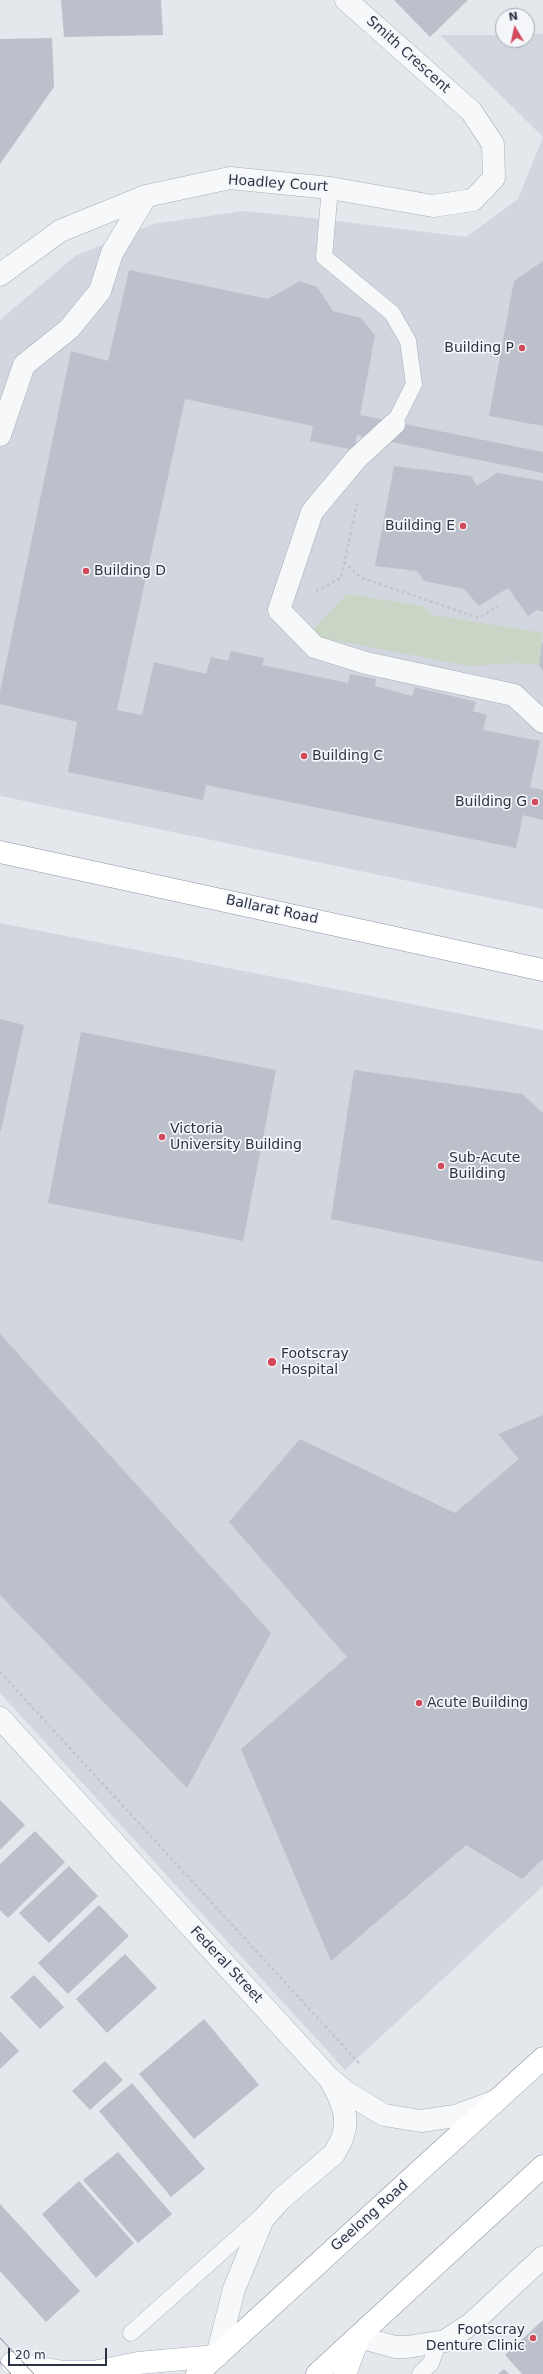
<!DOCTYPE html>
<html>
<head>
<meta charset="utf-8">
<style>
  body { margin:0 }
  #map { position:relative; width:543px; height:2374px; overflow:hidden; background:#e4e7ec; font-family:"DejaVu Sans",sans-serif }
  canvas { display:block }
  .north { position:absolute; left:495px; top:8px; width:40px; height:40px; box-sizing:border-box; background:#f4f6f9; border:1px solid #a4a8b1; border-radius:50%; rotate:351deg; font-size:11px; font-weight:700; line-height:16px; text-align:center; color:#2b3445 }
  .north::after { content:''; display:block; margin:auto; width:14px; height:18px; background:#d1495b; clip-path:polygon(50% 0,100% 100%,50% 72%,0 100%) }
  .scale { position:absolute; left:8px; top:2348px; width:99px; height:18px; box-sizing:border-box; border:2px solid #2b3445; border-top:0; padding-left:5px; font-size:12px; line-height:14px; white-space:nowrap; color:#2b3445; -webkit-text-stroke:3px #f4f6f9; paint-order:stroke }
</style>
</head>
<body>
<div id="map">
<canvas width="543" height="2374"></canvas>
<div class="north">N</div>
<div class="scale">20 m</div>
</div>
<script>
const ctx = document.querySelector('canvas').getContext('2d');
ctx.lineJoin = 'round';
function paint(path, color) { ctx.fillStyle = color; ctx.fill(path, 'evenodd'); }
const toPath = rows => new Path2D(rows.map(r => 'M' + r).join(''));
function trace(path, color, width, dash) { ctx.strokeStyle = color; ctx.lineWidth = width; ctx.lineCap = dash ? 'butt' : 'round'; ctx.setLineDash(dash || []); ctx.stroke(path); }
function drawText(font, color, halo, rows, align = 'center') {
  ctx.font = font + ' "DejaVu Sans",sans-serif'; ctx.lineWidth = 3.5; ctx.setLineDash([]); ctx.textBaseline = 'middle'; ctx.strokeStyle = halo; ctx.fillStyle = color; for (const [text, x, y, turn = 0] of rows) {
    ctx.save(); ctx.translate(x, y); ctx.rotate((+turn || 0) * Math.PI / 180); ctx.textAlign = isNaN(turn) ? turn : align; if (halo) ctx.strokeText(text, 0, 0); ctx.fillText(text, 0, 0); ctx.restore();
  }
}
paint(toPath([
  [527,34,543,34,543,909,0,796,0,320,75,256,153,224,243,211,304,217,466,237,518,199,543,137,440,35,503,35,503,40,527,40],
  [0,923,543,1030,543,1886,345,2070,0,1693]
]), '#d2d6de');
paint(toPath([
  [347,594,422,606,433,615,543,633,539,665,515,663,468,666,308,635]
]), '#c9d6c5');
paint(toPath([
  [61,0,161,0,163,35,64,37],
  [394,0,468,0,430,37],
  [52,38,54,87,0,164,0,39],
  [543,261,543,426,489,416,514,281],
  [129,270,268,299,300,281,317,287,333,311,361,318,375,335,360,415,543,452,543,473,357,435,354,450,310,441,313,426,185,399,117,710,142,715,154,662,206,674,211,657,228,661,231,651,264,658,262,665,348,683,350,674,376,679,375,686,412,696,415,687,476,702,473,711,487,715,483,730,540,741,530,787,543,790,543,820,523,815,516,848,206,785,203,800,68,772,77,722,0,704,0,692,71,351,108,361],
  [394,466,471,476,477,486,497,473,543,481,543,612,537,610,528,616,508,588,479,606,464,589,424,581,417,571,375,566],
  [542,643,543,643,543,672,539,665],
  [0,1019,24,1025,1,1131,0,1131],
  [81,1032,276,1070,243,1241,48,1203],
  [354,1070,522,1094,543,1113,543,1262,331,1219],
  [0,1334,271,1633,187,1788,0,1595],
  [543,1415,543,1859,522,1879,466,1845,331,1961,241,1749,347,1657,229,1522,300,1439,455,1513,519,1459,498,1434],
  [0,1800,25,1825,0,1850],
  [35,1831,65,1862,8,1918,0,1910,0,1864],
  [69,1866,98,1896,49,1943,19,1913],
  [99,1905,129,1936,68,1994,38,1963],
  [125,1954,157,1988,107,2033,76,1999],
  [34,1975,64,2007,40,2029,10,1997],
  [204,2019,259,2085,194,2139,139,2074],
  [0,2031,19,2051,0,2069],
  [105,2061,123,2080,90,2110,72,2091],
  [132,2083,205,2169,171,2197,99,2111],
  [118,2152,172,2214,138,2243,83,2180],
  [79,2181,134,2243,96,2278,42,2214],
  [0,2204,80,2291,46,2322,0,2271],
  [543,2320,543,2374,522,2374,505,2355],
  [504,2369,509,2374,498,2374]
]), '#bbc0ca');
const lane = toPath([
  [330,188,324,257,392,313,408,341,414,384,394,424],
  [131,2333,263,2215],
  [420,2374,431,2363,438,2343]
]);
const street = toPath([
  [0,275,60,231,146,196,230,178,330,188,433,206,473,200,494,178,493,144,471,111,346,0],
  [394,424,356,459,312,512,279,610,315,647,366,663,514,695,543,722],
  [0,435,24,365,69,329,100,291,112,253,146,196],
  [0,1718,328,2077,346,2092,384,2115,421,2121,455,2116,493,2102],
  [359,2337,395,2347,407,2347,445,2341,471,2324,543,2257],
  [217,2356,234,2289,263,2219,281,2199,334,2154,342,2139,345,2128,345,2115,340,2099,331,2081]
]);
const secondary = toPath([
  [12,2363,63,2372,94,2372,138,2363,217,2356],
  [345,2374,359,2337]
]);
const highway = toPath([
  [0,852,543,970],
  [197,2374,543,2058],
  [317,2374,543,2166]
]);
trace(lane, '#a9aeb7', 17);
trace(street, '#a9aeb7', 23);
trace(secondary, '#a9aeb7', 23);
trace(highway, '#8b94a3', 23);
trace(toPath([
  [344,562,362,578,479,618,500,605],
  [316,591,341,578,357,504],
  [0,1672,359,2063]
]), '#c2c5cb', 2.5, [3, 3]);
trace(lane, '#f7f8fa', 16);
trace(street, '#f7f8fa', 22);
trace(secondary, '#fff', 22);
trace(highway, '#fff', 22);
trace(toPath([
  [0,2338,34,2374],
  [0,2362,11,2374]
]), '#7d8696', 1);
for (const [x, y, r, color] of [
  [522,348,4,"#d1495b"],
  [463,526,4,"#d1495b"],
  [86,571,4,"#d1495b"],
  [304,756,4,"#d1495b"],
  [535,802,4,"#d1495b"],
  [162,1137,4,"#d1495b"],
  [441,1166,4,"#d1495b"],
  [272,1362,5,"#d1495b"],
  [419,1703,4,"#d1495b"],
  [533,2338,4,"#d1495b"]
]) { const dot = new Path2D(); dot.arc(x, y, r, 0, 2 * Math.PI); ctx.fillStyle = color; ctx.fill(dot); trace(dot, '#f4f6f9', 1.5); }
drawText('14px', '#2b3445', '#f4f6f9', [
  ["Smith Crescent",408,55,42],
  ["Hoadley Court",278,184,4],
  ["Ballarat Road",272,910,12],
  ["Federal Street",226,1965,47],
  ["Geelong Road",370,2216,-42]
]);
drawText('14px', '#2b3445', '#f4f6f9', [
  ["Building P",514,348,"right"],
  ["Building E",455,526,"right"],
  ["Building D",94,571],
  ["Building C",312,756],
  ["Building G",527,802,"right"],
  ["Victoria",170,1129],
  ["University Building",170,1145],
  ["Sub-Acute",449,1158],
  ["Building",449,1174],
  ["Footscray",281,1354],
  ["Hospital",281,1370],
  ["Acute Building",427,1703],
  ["Footscray",525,2330,"right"],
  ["Denture Clinic",525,2346,"right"]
], 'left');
</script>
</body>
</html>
